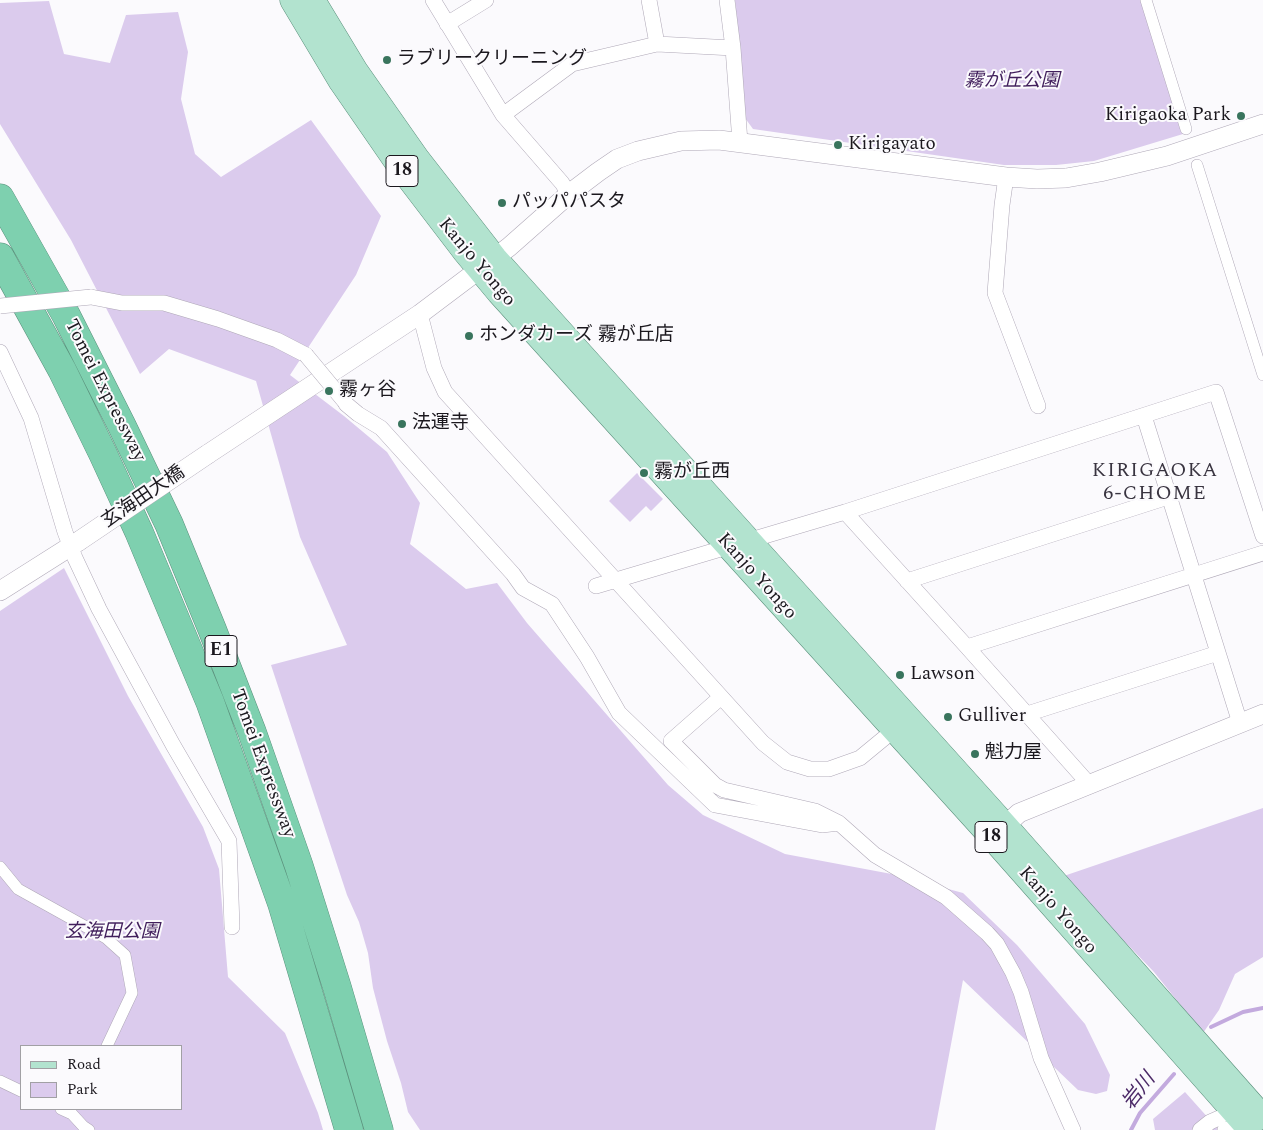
<!DOCTYPE html>
<html>
<head>
<meta charset="utf-8">
<style>
  body { margin:0 }
  #map { position:relative; width:1263px; height:1130px; overflow:hidden; background:#fbfafd; font-family:Spectral,serif }
  canvas { display:block }
  .legend { position:absolute; left:20px; top:1045px; width:162px; height:65px; box-sizing:border-box; background:#fbfafd; border:1px solid #a1a0a4; margin:0; padding:6px 9px; list-style:none; font-size:15px; color:#1b181e }
  .legend li { display:flex; align-items:center; gap:10px; height:25px }
  .legend b { width:25px; border:1px solid #a1a0a4 }
</style>
</head>
<body>
<div id="map">
<canvas width="1263" height="1130"></canvas>
<ul class="legend">
<li><b style="height:6px;background:#b2e3cf"></b>Road</li>
<li><b style="height:14px;background:#dbcbed"></b>Park</li>
</ul>
</div>
<script>
const ctx = document.querySelector('canvas').getContext('2d');
ctx.lineJoin = 'round';
function paint(path, color) { ctx.fillStyle = color; ctx.fill(path, 'evenodd'); }
const toPath = rows => new Path2D(rows.map(r => 'M' + r).join(''));
function trace(path, color, width, dash) { ctx.strokeStyle = color; ctx.lineWidth = width; ctx.lineCap = dash ? 'butt' : 'round'; ctx.setLineDash(dash || []); ctx.stroke(path); }
function drawText(font, color, halo, rows, align = 'center') {
  ctx.font = font + ' Spectral,"Noto Sans JP",serif'; ctx.lineWidth = 4; ctx.setLineDash([]); ctx.textBaseline = 'middle'; ctx.strokeStyle = halo; ctx.fillStyle = color; for (const [text, x, y, turn = 0] of rows) {
    ctx.save(); ctx.translate(x, y); ctx.rotate((+turn || 0) * Math.PI / 180); ctx.textAlign = isNaN(turn) ? turn : align; if (halo) ctx.strokeText(text, 0, 0); ctx.fillText(text, 0, 0); ctx.restore();
  }
}
paint(toPath([
  [735,0,1141,0,1183,134,1094,161,1056,165,1004,165,753,129,745,118],
  [49,1,64,54,110,63,126,15,178,12,188,52,181,99,195,154,221,177,311,120,381,216,356,275,290,375,344,416,387,452,420,503,410,544,466,589,497,583,527,623,668,785,703,815,785,854,897,875,963,893,1017,945,1085,1024,1110,1075,1107,1091,1096,1094,1078,1090,963,980,935,1130,420,1130,408,1112,401,1083,387,1041,373,988,368,953,359,922,347,895,271,665,347,645,300,537,256,381,169,349,140,374,71,240,0,124,0,3],
  [637,473,663,499,651,511,646,506,630,522,609,501],
  [64,568,128,696,203,827,219,869,228,977,285,1033,318,1113,323,1130,0,1130,0,611],
  [21,1046,181,1046,181,1109,21,1109],
  [1263,808,1263,957,1235,974,1219,1010,1203,1033,1154,972,1129,946,1055,879],
  [1185,1092,1219,1130,1155,1130,1153,1119]
]), '#dbcbed');
trace(toPath([
  [1211,1027,1243,1012,1263,1008],
  [1131,1130,1140,1113,1174,1074]
]), '#c3aade', 4);
const pedestrian = toPath([
  [1146,0,1186,129],
  [1197,165,1263,375],
  [0,867,18,889,106,938,125,955,132,993,107,1046],
  [0,1081,21,1091],
  [61,1109,72,1114,83,1126,89,1130]
]);
const minor = toPath([
  [433,0,503,115,562,183,569,194],
  [649,0,657,44],
  [727,0,733,48,740,142],
  [447,24,486,0],
  [503,115,572,64,657,44,733,48],
  [1006,177,1002,205,995,293,1038,406],
  [91,297,122,303,164,303,218,319,277,340,306,355],
  [420,314,434,368,445,392,763,743,787,762,810,769,829,769,860,758,894,730],
  [0,352,31,418,65,532,75,558,99,609,173,745,229,841,232,927],
  [345,402,346,404,358,414,381,428,513,574,523,588,552,604,587,657,619,713,715,805,822,825,839,823,875,855,946,897,987,933,997,944,1013,973,1021,992,1041,1058,1073,1130],
  [1144,416,1240,723],
  [845,512,967,647,1089,784],
  [907,581,1168,497],
  [596,586,845,512,1216,392,1263,536],
  [967,647,1263,553],
  [721,697,671,741,715,785,724,790,815,811,839,823],
  [1027,714,1218,653],
  [1200,1130,1210,1122,1219,1118],
  [1225,1130,1243,1122]
]);
const tertiary = toPath([
  [208,454,420,314,509,247,569,194,598,172,617,159,638,151,681,141,719,140,1006,177,1037,179,1066,178,1100,172,1167,156,1263,124],
  [0,591,79,541],
  [996,834,1019,813,1263,714]
]);
const primary = toPath([
  [292,0,341,82,399,166,464,251,499,293,992,838,1250,1130],
  [313,0,356,71,417,158,495,258,1005,825,1263,1117]
]);
const motorway = toPath([
  [0,198,66,315,122,426,169,524,212,629,252,732,299,866,337,987,379,1130],
  [0,257,62,370,103,454,139,532,210,702,282,904,349,1130]
]);
trace(pedestrian, '#afa8b7', 12);
trace(minor, '#afa8b7', 16);
trace(tertiary, '#afa8b7', 20);
trace(primary, '#5b907c', 25);
trace(motorway, '#5b907c', 29);
trace(pedestrian, '#fff', 11);
trace(minor, '#fff', 15);
trace(tertiary, '#fff', 19);
trace(primary, '#b2e3cf', 24);
trace(motorway, '#7ed0af', 28);
const minorBridge = toPath([
  [0,306,91,297],
  [306,355,345,402]
]);
const tertiaryBridge = toPath([
  [79,541,208,454]
]);
trace(minorBridge, '#afa8b7', 16, []);
trace(tertiaryBridge, '#afa8b7', 20, []);
trace(minorBridge, '#fff', 15);
trace(tertiaryBridge, '#fff', 19);
for (const [x, y, r, color] of [
  [387,60,5,"#39745d"],
  [1241,116,5,"#39745d"],
  [838,145,5,"#39745d"],
  [502,203,5,"#39745d"],
  [469,336,5,"#39745d"],
  [329,391,5,"#39745d"],
  [402,424,5,"#39745d"],
  [644,473,5,"#39745d"],
  [900,675,5,"#39745d"],
  [948,717,5,"#39745d"],
  [975,754,5,"#39745d"]
]) { const dot = new Path2D(); dot.arc(x, y, r, 0, 2 * Math.PI); ctx.fillStyle = color; ctx.fill(dot); trace(dot, '#fbfafd', 2); }
for (const [x, y, w] of [
  [402,171,32],
  [221,651,32],
  [991,837,32]
]) { const box = new Path2D(); box.roundRect(x - w / 2, y - 15.5, w, 31, 4); ctx.fillStyle = '#fbfafd'; ctx.fill(box); trace(box, '#1b181e', 1); }
drawText('bold 18px', '#1b181e', null, [
  ["18",402,171],
  ["E1",221,651],
  ["18",991,837]
]);
drawText('19px', '#1b181e', '#fbfafd', [
  ["ラブリークリーニング",397,60],
  ["Kirigaoka Park",1231,116,"right"],
  ["Kirigayato",848,145],
  ["パッパパスタ",512,203],
  ["ホンダカーズ 霧が丘店",479,336],
  ["霧ヶ谷",339,391],
  ["法運寺",412,424],
  ["霧が丘西",654,473],
  ["Lawson",910,675],
  ["Gulliver",958,717],
  ["魁力屋",985,754]
], 'left');
drawText('italic 19px', '#411f5c', '#fbfafd', [
  ["霧が丘公園",1012,82],
  ["玄海田公園",112,933]
]);
drawText('19px', '#1b181e', '#fbfafd', [
  ["Kanjo Yongo",476,263,50],
  ["Tomei Expressway",104,391,63],
  ["玄海田大橋",144,498,-34],
  ["Kanjo Yongo",756,577,48],
  ["Tomei Expressway",262,764,70],
  ["Kanjo Yongo",1057,911,49]
]);
ctx.letterSpacing = '1px';
drawText('20px', '#393440', '#fbfafd', [
  ["KIRIGAOKA",1155,472],
  ["6-CHOME",1155,495]
]);
ctx.letterSpacing = '0px';
drawText('italic 20px', '#4b2967', '#fbfafd', [
  ["岩川",1140,1092,-52]
]);
</script>
</body>
</html>
